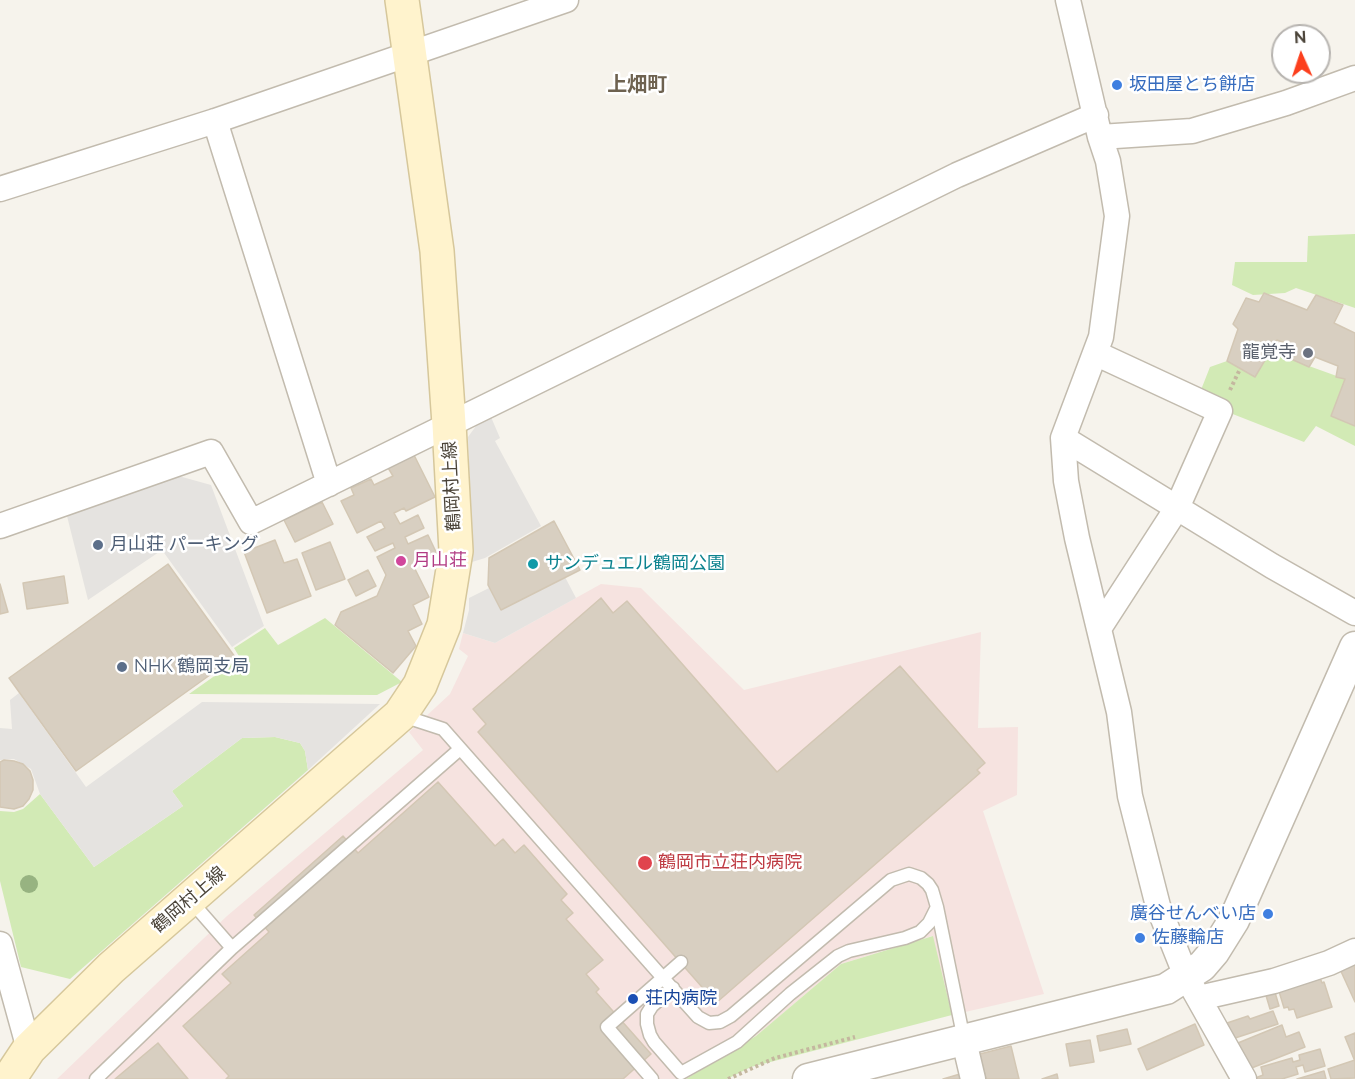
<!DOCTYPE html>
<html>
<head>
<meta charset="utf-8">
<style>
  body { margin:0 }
  #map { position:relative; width:1355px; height:1079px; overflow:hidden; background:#f6f3ec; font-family:Raleway,sans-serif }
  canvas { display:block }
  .north { position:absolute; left:1271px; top:24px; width:60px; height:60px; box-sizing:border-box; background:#fff; border:2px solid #b7b4b0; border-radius:50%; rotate:357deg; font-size:16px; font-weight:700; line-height:24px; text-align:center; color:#4b4439 }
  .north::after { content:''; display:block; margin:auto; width:21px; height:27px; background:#fc3f1d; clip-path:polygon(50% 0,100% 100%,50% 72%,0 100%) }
</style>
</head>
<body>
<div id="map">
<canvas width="1355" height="1079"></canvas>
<div class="north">N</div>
</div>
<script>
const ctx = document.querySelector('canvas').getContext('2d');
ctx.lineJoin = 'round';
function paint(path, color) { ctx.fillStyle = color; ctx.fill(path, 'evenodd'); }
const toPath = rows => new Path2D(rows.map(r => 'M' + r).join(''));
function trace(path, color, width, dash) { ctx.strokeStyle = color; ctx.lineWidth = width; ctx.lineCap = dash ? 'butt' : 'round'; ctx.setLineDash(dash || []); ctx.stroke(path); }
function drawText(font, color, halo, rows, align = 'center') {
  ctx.font = font + ' Raleway,"Noto Sans JP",sans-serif'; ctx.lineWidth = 5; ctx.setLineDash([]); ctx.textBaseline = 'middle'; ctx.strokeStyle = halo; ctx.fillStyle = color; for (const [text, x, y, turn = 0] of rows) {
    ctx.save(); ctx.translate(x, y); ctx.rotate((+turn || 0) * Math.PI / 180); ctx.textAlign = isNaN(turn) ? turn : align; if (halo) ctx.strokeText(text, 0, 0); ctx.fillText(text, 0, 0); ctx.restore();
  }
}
paint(toPath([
  [601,584,641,588,744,690,981,632,978,728,1018,727,1017,795,983,811,1044,994,952,1015,932,936,841,964,756,1036,724,1049,697,1072,698,1079,57,1079,227,916,423,750,409,732,450,694,468,656,459,649,463,633,495,643]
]), '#f6e3e0');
paint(toPath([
  [1355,234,1355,308,1296,288,1285,293,1253,295,1232,285,1235,262,1307,262,1308,236],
  [1270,352,1345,379,1332,415,1355,426,1355,446,1316,426,1304,442,1197,400,1210,367,1227,361,1255,377],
  [325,618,402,682,377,695,189,694,240,658,234,648,265,628,278,645],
  [275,737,300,743,305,751,308,770,70,979,21,967,0,881,0,811,14,812,23,809,40,794,94,867,183,806,172,791,242,738],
  [933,936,952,1015,751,1067,727,1079,686,1079,756,1036,841,964]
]), '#d2eab5');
paint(toPath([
  [491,417,500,438,495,441,541,526,485,558,472,562,468,437,476,426],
  [175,475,211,485,264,626,232,647,162,550,88,600,67,516],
  [565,577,576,598,495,643,463,633,469,610,469,598,489,588,501,610],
  [19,693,86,787,202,702,380,704,308,770,305,751,300,743,275,737,242,738,172,791,183,806,94,867,40,794,31,769,14,759,0,760,0,728,12,729,10,700]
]), '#e5e3e0');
const building = toPath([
  [1264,293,1307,310,1316,295,1343,305,1334,323,1355,333,1355,426,1331,416,1345,379,1336,377,1338,366,1315,357,1309,367,1291,359,1295,347,1277,340,1255,377,1227,361,1238,329,1233,324,1246,298,1259,302,1264,293],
  [413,453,435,497,406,511,404,508,394,513,400,524,418,515,424,528,405,537,408,544,428,535,437,554,413,565,429,597,413,605,422,624,408,631,416,646,393,673,335,625,341,612,377,596,386,575,377,557,395,548,393,543,375,551,367,537,385,528,381,521,357,533,341,501,354,495,351,488,371,479,374,485,393,476,387,466,413,453],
  [322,502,333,524,295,542,284,520,322,502],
  [554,521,580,570,501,610,488,585,489,558,554,521],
  [275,540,284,563,297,559,311,596,267,613,244,552,275,540],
  [330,542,345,579,316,590,302,553,330,542],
  [168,564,235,657,76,771,9,678,168,564],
  [368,570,376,586,356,596,348,580,368,570],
  [64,576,68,603,27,609,23,583,64,576],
  [0,584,8,612,0,614,0,584],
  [601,598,613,613,627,601,777,772,900,666,985,763,977,770,980,773,716,1003,478,732,486,724,473,709,601,598],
  [4,760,14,761,23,764,30,771,33,780,33,790,29,799,23,806,14,809,0,807,0,762,4,760],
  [438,782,495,846,503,839,515,853,524,845,567,894,561,900,573,913,566,919,603,960,586,974,599,989,596,992,651,1054,623,1079,226,1079,229,1076,183,1026,231,983,222,974,269,932,254,915,343,836,358,853,438,782],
  [1355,959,1355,1002,1339,967,1355,959],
  [1319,975,1322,983,1324,982,1332,1007,1297,1018,1294,1009,1289,1010,1288,1007,1284,1008,1278,988,1319,975],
  [1274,989,1279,1006,1270,1009,1265,992,1274,989],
  [1273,1011,1278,1024,1229,1040,1224,1024,1248,1016,1250,1019,1273,1011],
  [1195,1024,1204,1045,1147,1070,1138,1049,1195,1024],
  [1282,1025,1286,1037,1299,1032,1305,1047,1244,1071,1233,1045,1282,1025],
  [1127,1029,1131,1044,1100,1051,1097,1036,1127,1029],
  [1355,1033,1355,1058,1354,1059,1345,1037,1355,1033],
  [1090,1040,1094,1062,1070,1066,1066,1044,1090,1040],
  [158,1043,188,1079,115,1079,158,1043],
  [1011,1046,1019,1079,986,1079,980,1054,1011,1046],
  [1320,1049,1325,1066,1305,1072,1303,1065,1296,1067,1298,1074,1282,1079,1253,1079,1263,1075,1261,1067,1292,1058,1293,1062,1300,1060,1299,1055,1320,1049],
  [1355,1060,1355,1078,1331,1079,1328,1069,1355,1060],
  [1324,1071,1326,1079,1297,1079,1324,1071],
  [960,1074,961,1079,943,1079,960,1074],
  [1057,1074,1058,1079,1042,1079,1057,1074]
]);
paint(building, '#d8cfc1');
trace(building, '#d3c7b4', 1.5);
const service = toPath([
  [400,715,443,729,663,978,698,1017,709,1023,720,1022,731,1016,891,880,909,874,921,878,928,884,932,890,937,907,964,1040],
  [190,900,232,948],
  [673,988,652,1006,647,1014,647,1024,650,1035,654,1042,681,1073,737,1042,790,994,838,956,849,951,905,938,920,932,929,923,937,907],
  [96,1079,232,948,460,749],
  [652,1079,607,1027,681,962]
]);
const minor = toPath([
  [1068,0,1100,137,1108,161,1117,216,1101,337,1063,438,1066,481,1077,538,1119,712,1130,796,1158,906,1186,976,1244,1079],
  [215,121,329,484],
  [1100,137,1192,131,1286,103,1355,78],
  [0,189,215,121,566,0],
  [1095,353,1220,411,1177,508,1100,627],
  [1063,438,1272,566,1355,613],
  [0,526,211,452,251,522,957,175,1096,115],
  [0,944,29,1049],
  [1199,998,1274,981,1329,963,1355,951],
  [964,1041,973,1079]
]);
const tertiary = toPath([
  [808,1079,1166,989,1202,966,1214,952,1234,920,1355,647]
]);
const secondary = toPath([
  [9,1079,29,1049,111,968,400,715,420,685,444,625,456,551,449,424,437,251,402,0]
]);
trace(service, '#c2bbae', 15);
trace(minor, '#c2bbae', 27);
trace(tertiary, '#c2bbae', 33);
trace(secondary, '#d6c79b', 36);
trace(toPath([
  [1230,390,1240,369],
  [728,1079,775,1058,855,1037]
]), '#c4b79f', 4, [3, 3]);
trace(service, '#fff', 12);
trace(minor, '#fff', 24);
trace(tertiary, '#fff', 30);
trace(secondary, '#fff3cd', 33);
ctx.fillStyle = '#97b381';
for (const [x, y] of [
  [29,884]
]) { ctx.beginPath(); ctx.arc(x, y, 9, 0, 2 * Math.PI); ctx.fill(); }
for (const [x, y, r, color] of [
  [1117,85,6,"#3f7fe0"],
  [1308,353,6,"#6b7280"],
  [98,545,6,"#5c6f8a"],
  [401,561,6,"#d1479c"],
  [533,564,6,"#0f9aa8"],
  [122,667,6,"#5c6f8a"],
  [645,863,8,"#e0444e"],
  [1268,914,6,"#3f7fe0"],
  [1140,938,6,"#3f7fe0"],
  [633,999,6,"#1a4fb4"]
]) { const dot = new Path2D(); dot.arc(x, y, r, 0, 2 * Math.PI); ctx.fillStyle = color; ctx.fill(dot); trace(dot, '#fff', 2); }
drawText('18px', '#366cbe', '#fff', [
  ["坂田屋とち餅店",1129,85],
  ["廣谷せんべい店",1256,914,"right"],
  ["佐藤輪店",1152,938]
], 'left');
drawText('18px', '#5b616d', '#fff', [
  ["龍覚寺",1296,353]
], 'right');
drawText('18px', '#4b4439', '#fff', [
  ["鶴岡村上線",452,486,-93],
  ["鶴岡村上線",189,900,-41]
]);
drawText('18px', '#4e5e75', '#fff', [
  ["月山荘 パーキング",110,545],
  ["NHK 鶴岡支局",134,667]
], 'left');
drawText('18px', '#b23c85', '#fff', [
  ["月山荘",413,561]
], 'left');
drawText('18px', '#0d838f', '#fff', [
  ["サンデュエル鶴岡公園",545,564]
], 'left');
drawText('18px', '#be3a42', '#fff', [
  ["鶴岡市立荘内病院",658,863]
], 'left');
drawText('18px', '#164399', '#fff', [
  ["荘内病院",645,999]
], 'left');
drawText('bold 20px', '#6e6250', '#fff', [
  ["上畑町",637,85]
]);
</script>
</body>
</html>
